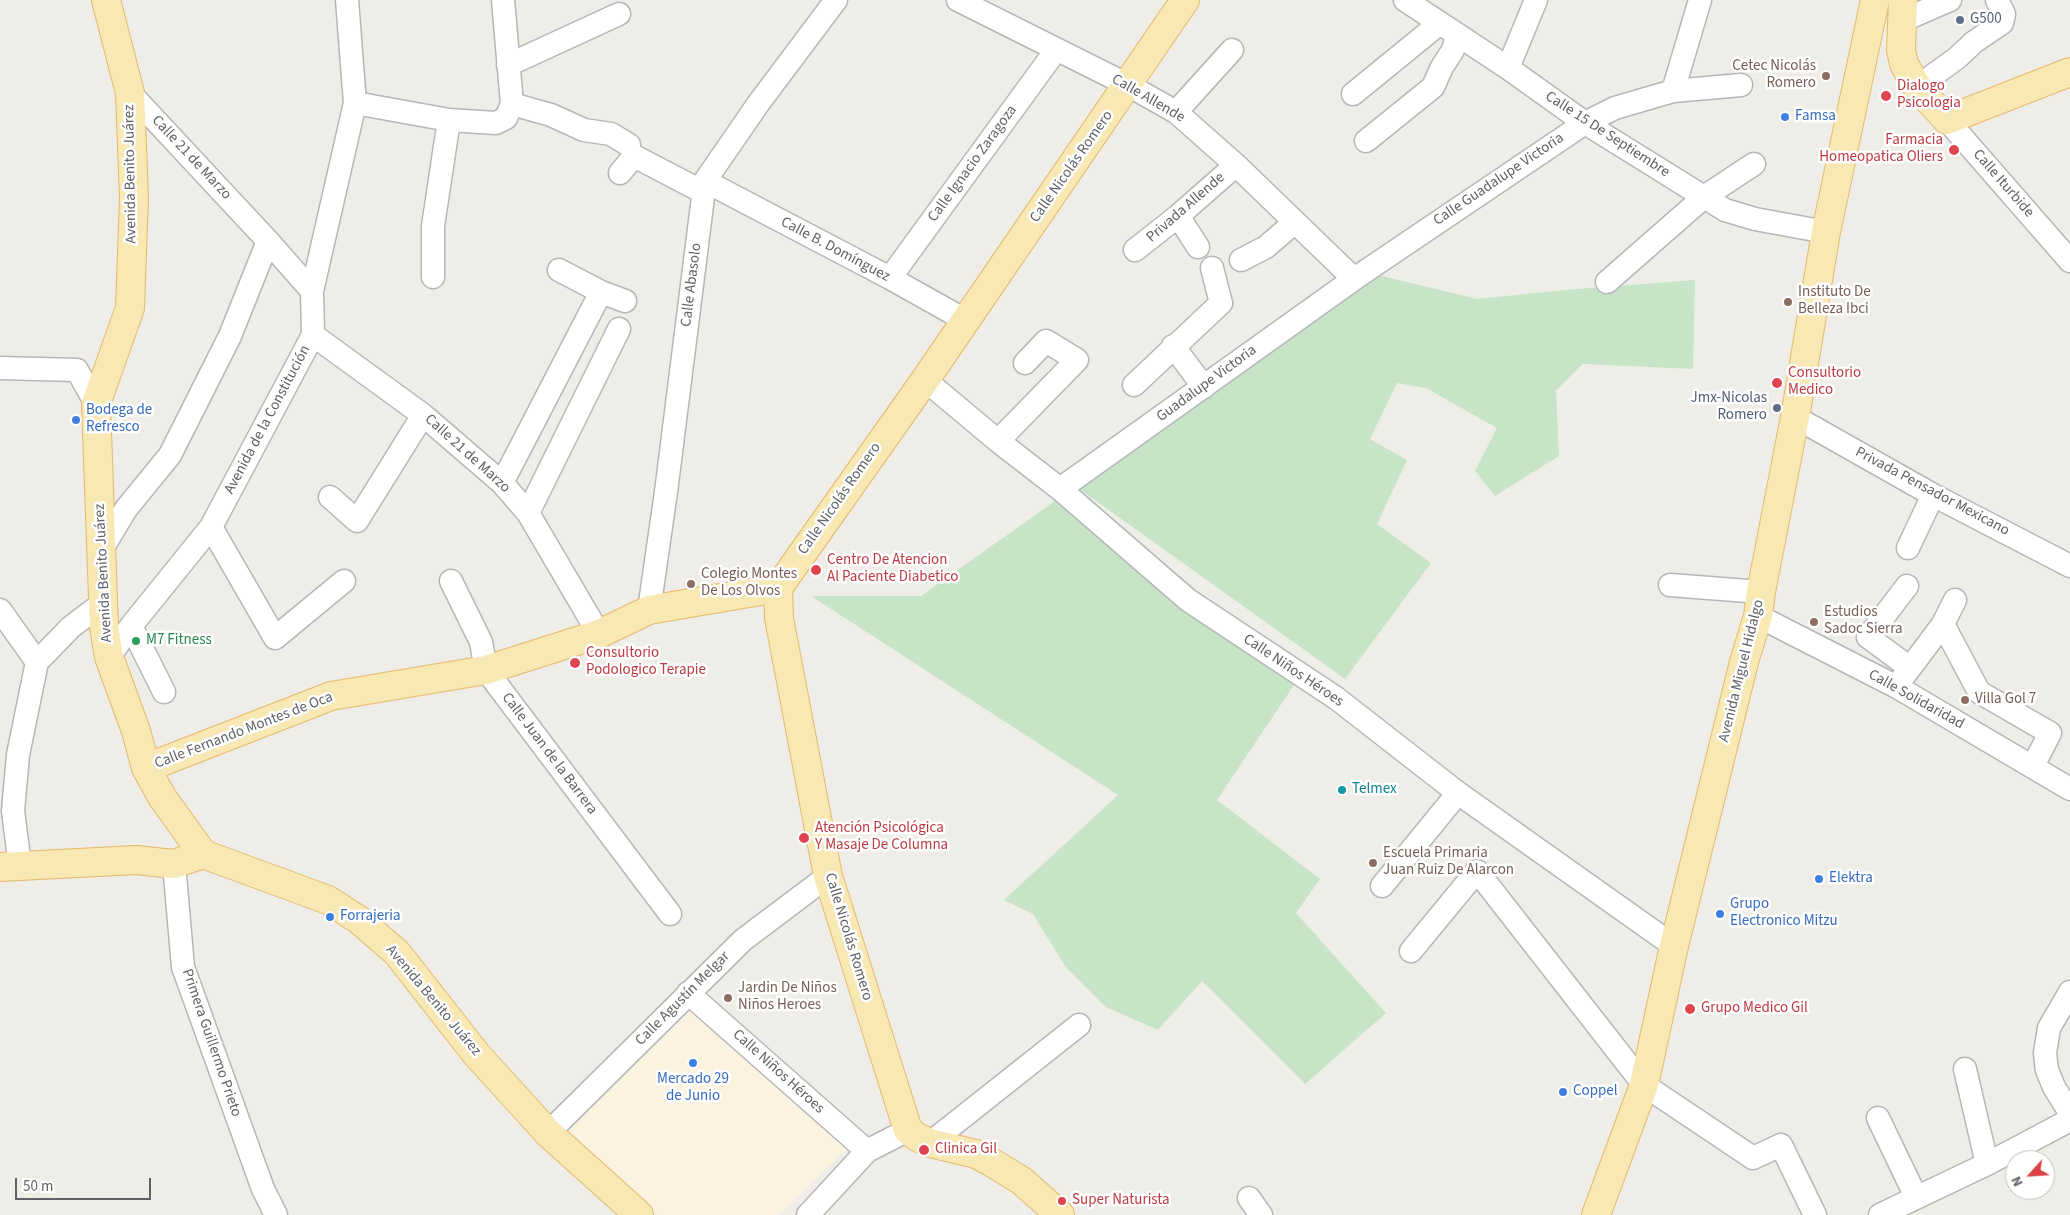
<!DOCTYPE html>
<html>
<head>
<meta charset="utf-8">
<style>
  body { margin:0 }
  #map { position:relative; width:2070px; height:1215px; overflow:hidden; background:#efede7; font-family:"Source Sans 3",sans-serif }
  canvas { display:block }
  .north { position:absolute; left:2005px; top:1150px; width:50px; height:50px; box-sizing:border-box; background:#fff; border:1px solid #bfc0c2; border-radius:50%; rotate:244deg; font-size:14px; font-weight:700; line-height:20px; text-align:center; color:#5e6266 }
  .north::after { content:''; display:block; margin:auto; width:18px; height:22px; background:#db4242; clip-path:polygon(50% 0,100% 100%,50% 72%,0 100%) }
  .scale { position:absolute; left:15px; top:1178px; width:136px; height:22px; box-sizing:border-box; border:2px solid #5e6266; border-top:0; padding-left:6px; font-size:15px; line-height:18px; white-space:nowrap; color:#5e6266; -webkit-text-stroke:4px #fff; paint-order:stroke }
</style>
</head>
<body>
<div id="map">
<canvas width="2070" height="1215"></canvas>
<div class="north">N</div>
<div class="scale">50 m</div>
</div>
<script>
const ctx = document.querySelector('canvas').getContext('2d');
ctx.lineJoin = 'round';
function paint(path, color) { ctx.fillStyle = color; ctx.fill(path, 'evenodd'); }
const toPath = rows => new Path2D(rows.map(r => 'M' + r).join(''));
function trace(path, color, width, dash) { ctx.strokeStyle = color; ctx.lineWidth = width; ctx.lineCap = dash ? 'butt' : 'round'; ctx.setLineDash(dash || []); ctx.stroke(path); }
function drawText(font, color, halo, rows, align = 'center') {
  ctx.font = font + ' "Source Sans 3",sans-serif'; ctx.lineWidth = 5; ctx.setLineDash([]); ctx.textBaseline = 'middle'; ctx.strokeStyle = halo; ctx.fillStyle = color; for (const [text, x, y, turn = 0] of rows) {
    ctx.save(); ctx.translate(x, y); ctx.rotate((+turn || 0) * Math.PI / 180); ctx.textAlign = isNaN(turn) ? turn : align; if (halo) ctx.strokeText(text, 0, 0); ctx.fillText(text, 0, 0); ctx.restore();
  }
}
paint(toPath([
  [689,998,852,1144,779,1215,658,1215,560,1128]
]), '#fbf3e0');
paint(toPath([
  [1374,274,1477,299,1565,290,1695,280,1693,369,1583,364,1556,391,1559,456,1495,496,1475,471,1497,428,1426,388,1397,383,1370,439,1407,460,1377,524,1431,563,1345,679,1078,488],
  [1055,501,1296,682,1217,800,1320,879,1296,913,1386,1013,1305,1084,1202,981,1158,1030,1106,1007,1065,966,1033,914,1004,900,1118,795,811,596,921,596]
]), '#c8e4c6');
const minor = toPath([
  [958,0,1128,85,1176,112,1236,165,1354,279],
  [1405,0,1508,68,1585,123,1725,210,1755,219,1826,232],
  [1903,18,1913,16,1950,0],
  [508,65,619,14],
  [1508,68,1536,0],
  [1917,87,1957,58,1974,42,2002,23,2004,14,1997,0],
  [1673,91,1700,0],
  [130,93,268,241,312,291],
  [1353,94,1440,23],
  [355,103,449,120,496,123,506,118,512,104,503,0],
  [512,104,551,115,584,130,611,134,629,145],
  [1176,112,1232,50],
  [1947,120,2070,261],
  [1366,141,1433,87,1442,67,1453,50,1457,35],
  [620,173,634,156,703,192],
  [705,181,890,278,965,320],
  [1178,216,1198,247],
  [1135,250,1178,216,1236,165],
  [1241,260,1266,247,1295,222],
  [559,270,601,292,625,301],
  [433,277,433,226,449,120],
  [890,278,1056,50],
  [1607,282,1704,197,1754,164],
  [313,335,423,415,502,483,528,513,599,634],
  [1173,346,1204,387],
  [0,368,77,370,96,404],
  [925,380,998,441,1060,489,1188,600,1336,698,1458,793,1674,946],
  [1134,385,1221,303,1212,268],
  [1795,417,1933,495,2070,566],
  [998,441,1077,360,1046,341,1025,363],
  [502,483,601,292],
  [1060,489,1354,279,1585,123,1615,108,1673,91,1741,85],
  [330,497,357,521,423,415],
  [528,513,619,329],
  [211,527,275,638,344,581],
  [1908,548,1933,495],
  [102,549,126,509,170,455,230,336,268,241],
  [451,581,481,642,486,670,670,914],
  [1670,585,1761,592],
  [1907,586,1868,637,1910,668],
  [0,610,37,662],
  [649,610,666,492,705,181,758,104,836,0],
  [1758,616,1897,687,2070,789],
  [1943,624,1979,692,2050,733,2033,766],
  [131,626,164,692],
  [109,657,131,626,211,527,313,335,312,291,355,103,347,0],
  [1901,680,1943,624,1955,600],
  [174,864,183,967,263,1189,276,1215],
  [20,866,13,811,18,755,37,662,71,627,104,602],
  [1382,886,1458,793],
  [1411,951,1477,871,1644,1085,1753,1158,1781,1145,1815,1215],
  [2070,992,2049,1028,2045,1053,2047,1070,2054,1087,2070,1113],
  [688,993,867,1151],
  [1965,1069,1987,1164],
  [1878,1118,1916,1197],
  [548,1133,743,940,828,876],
  [930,1143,1079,1025],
  [1249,1198,1261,1215],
  [808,1215,867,1151,908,1130],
  [1880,1215,1987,1164,2070,1120]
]);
const major = toPath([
  [106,0,130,93,134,198,130,308,96,404,104,627,109,657,136,731,146,768,162,797,203,854,328,900,359,920,397,953,477,1055,548,1133,639,1215],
  [1903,0,1901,50,1904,64,1917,87,1947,120,2070,72],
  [146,768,331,696,486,670,599,634,649,610,778,588],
  [0,867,136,860,174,864,203,854],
  [1060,1215,1022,1181,991,1162,976,1154,930,1143,917,1137,908,1130,828,876,779,618,778,588,925,380,1185,0],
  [1596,1215,1644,1085,1674,946,1744,662,1758,616,1761,592,1795,417,1826,232,1875,0]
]);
trace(minor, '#b4b7ba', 25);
trace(major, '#e5b96a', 30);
trace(minor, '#fff', 22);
trace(major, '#f8e8b3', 28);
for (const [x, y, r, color] of [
  [1960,20,5,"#5c6f8a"],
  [1826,76,5,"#8d6e63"],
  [1886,96,6,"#e0444e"],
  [1785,117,5,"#3f7fe0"],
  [1954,150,6,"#e0444e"],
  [1788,302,5,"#8d6e63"],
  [1777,383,6,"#e0444e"],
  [1777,408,5,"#5c6f8a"],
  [76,420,5,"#3f7fe0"],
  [816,570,6,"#e0444e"],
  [691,584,5,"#8d6e63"],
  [1814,622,5,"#8d6e63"],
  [136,641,5,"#2e9e5b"],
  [575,663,6,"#e0444e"],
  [1965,700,5,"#8d6e63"],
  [1342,790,5,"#0f9aa8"],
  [804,838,6,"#e0444e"],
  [1373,863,5,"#8d6e63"],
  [1819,879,5,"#3f7fe0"],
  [1720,914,5,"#3f7fe0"],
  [330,917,5,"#3f7fe0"],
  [728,998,5,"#8d6e63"],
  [1690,1009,6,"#e0444e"],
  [693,1063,5,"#3f7fe0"],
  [1563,1092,5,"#3f7fe0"],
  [924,1150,6,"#e0444e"],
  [1062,1201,5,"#e0444e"]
]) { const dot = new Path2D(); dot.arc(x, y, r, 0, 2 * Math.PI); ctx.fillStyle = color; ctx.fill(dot); trace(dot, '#fff', 2); }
drawText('15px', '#4e5e75', '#fff', [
  ["G500",1970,20],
  ["Jmx-Nicolas",1767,399,"right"],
  ["Romero",1767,416,"right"]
], 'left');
drawText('15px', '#785e54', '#fff', [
  ["Cetec Nicolás",1816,67,"right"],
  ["Romero",1816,84,"right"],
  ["Instituto De",1798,293],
  ["Belleza Ibci",1798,310],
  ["Colegio Montes",701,575],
  ["De Los Olvos",701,592],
  ["Estudios",1824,613],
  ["Sadoc Sierra",1824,630],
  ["Villa Gol 7",1975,700],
  ["Escuela Primaria",1383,854],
  ["Juan Ruiz De Alarcon",1383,871],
  ["Jardin De Niños",738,989],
  ["Niños Heroes",738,1006]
], 'left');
drawText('15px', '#be3a42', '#fff', [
  ["Dialogo",1897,87],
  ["Psicologia",1897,104],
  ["Farmacia",1943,141,"right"],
  ["Homeopatica Oliers",1943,158,"right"],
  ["Consultorio",1788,374],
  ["Medico",1788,391],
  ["Centro De Atencion",827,561],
  ["Al Paciente Diabetico",827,578],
  ["Consultorio",586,654],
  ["Podologico Terapie",586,671],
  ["Atención Psicológica",815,829],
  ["Y Masaje De Columna",815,846],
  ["Grupo Medico Gil",1701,1009],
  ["Clinica Gil",935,1150],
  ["Super Naturista",1072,1201]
], 'left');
drawText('15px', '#5e6266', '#fff', [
  ["Calle Allende",1148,99,30],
  ["Calle 15 De Septiembre",1607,135,33],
  ["Calle 21 de Marzo",191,158,47],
  ["Calle Ignacio Zaragoza",973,164,-54],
  ["Calle Nicolás Romero",1072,167,-55],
  ["Avenida Benito Juárez",131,174,-91],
  ["Calle Guadalupe Victoria",1499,180,-34],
  ["Calle Iturbide",2003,184,49],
  ["Privada Allende",1186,208,-41],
  ["Calle B. Domínguez",835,250,28],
  ["Calle Abasolo",692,285,-83],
  ["Guadalupe Victoria",1207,384,-36],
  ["Avenida de la Constitución",268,420,-62],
  ["Calle 21 de Marzo",467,454,42],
  ["Privada Pensador Mexicano",1932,492,28],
  ["Calle Nicolás Romero",840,499,-55],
  ["Avenida Benito Juárez",104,573,-93],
  ["Calle Niños Héroes",1293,671,34],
  ["Avenida Miguel Hidalgo",1742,671,-76],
  ["Calle Solidaridad",1916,700,29],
  ["Calle Fernando Montes de Oca",244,731,-21],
  ["Calle Juan de la Barrera",549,754,53],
  ["Calle Nicolás Romero",848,937,73],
  ["Calle Agustín Melgar",683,999,-45],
  ["Avenida Benito Juárez",433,1001,50],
  ["Primera Guillermo Prieto",211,1043,71],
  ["Calle Niños Héroes",778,1072,42]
]);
drawText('15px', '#366cbe', '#fff', [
  ["Famsa",1795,117],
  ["Bodega de",86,411],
  ["Refresco",86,428],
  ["Elektra",1829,879],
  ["Grupo",1730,905],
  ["Electronico Mitzu",1730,922],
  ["Forrajeria",340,917],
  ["Mercado 29",693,1080,"center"],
  ["de Junio",693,1097,"center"],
  ["Coppel",1573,1092]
], 'left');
drawText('15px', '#27864d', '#fff', [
  ["M7 Fitness",146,641]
], 'left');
drawText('15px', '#0d838f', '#fff', [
  ["Telmex",1352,790]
], 'left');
</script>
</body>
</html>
